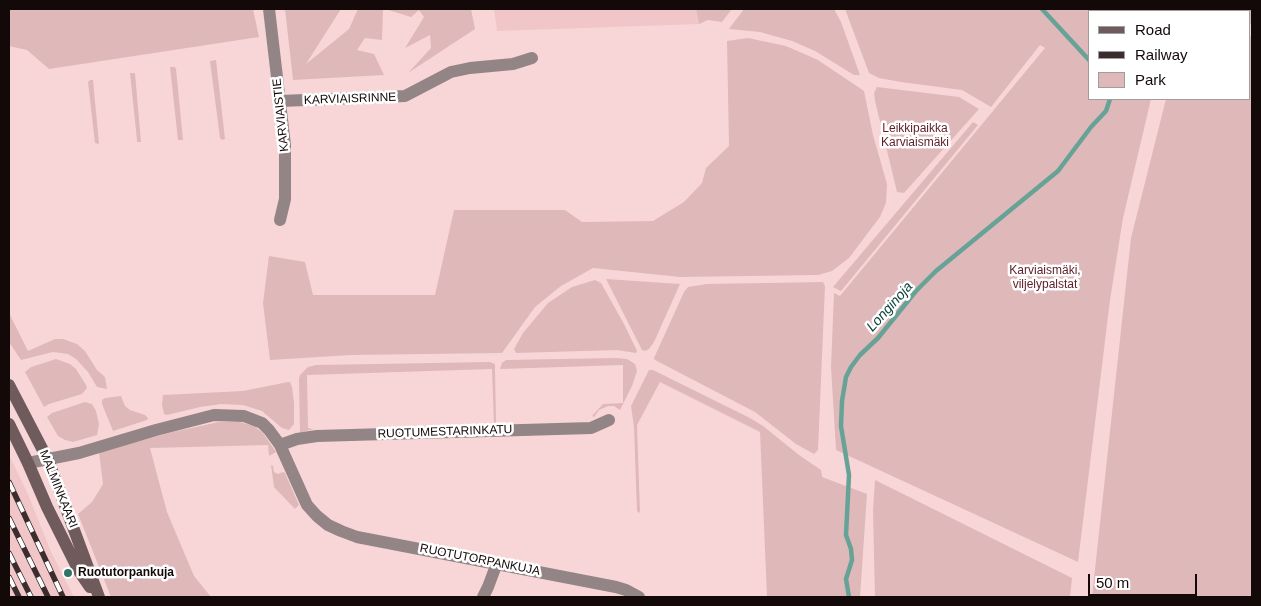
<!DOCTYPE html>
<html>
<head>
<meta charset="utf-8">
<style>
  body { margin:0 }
  #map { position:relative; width:1261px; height:606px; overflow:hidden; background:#f8d6d7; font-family:Helvetica,sans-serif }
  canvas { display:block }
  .frame { position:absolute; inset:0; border:10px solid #130909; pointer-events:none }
  .legend { position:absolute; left:1088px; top:10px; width:162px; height:90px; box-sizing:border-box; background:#fff; border:1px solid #a19d9d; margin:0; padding:6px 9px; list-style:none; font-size:15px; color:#130909 }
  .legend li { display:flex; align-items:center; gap:10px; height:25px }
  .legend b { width:25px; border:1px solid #a19d9d }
  .scale { position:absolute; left:1088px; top:574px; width:109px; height:22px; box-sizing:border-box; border:2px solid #130909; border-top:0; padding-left:6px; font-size:15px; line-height:18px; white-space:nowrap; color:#130909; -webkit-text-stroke:4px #fff; paint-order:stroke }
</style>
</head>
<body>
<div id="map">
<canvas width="1261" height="606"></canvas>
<div class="frame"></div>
<ul class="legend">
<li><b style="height:6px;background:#6f5b5c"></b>Road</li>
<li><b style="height:6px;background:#3b2d2d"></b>Railway</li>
<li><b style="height:14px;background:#dfb8ba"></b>Park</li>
</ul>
<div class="scale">50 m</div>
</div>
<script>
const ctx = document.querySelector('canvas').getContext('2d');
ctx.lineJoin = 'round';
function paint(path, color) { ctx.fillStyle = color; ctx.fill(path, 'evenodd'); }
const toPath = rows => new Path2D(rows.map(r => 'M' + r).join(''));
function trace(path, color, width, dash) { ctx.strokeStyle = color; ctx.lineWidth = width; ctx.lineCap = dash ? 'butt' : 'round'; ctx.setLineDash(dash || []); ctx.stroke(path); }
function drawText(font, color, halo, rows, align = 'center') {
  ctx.font = font + ' Helvetica,sans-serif'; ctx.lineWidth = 5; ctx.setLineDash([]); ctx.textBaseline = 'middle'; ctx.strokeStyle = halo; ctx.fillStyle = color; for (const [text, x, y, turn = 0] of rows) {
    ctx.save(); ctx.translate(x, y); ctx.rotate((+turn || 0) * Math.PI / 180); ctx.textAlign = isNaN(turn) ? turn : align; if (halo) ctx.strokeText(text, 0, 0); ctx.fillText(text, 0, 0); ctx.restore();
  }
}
paint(toPath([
  [494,9,696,9,699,24,497,31],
  [9,455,27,492,52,554,74,597,9,597]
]), '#f0c6c8');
paint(toPath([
  [9,9,253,9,259,37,49,69,27,50,9,46],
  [285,9,341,9,306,64,349,29,358,9,383,9,382,40,365,38,357,50,374,54,384,75,293,80],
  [385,9,471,9,475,29,408,73,431,48,430,35,405,48,424,17,419,10,411,17],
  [696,9,732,9,722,22,708,20,699,24],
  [744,9,834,9,841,22,860,75,854,75,815,51,792,41,760,32,729,29],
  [845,9,1180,9,1180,11,1090,11,1090,99,1151,99,1123,218,1110,300,1078,562,836,450,831,367,834,293,840,296,1045,48,1040,45,991,107,962,90,901,82,879,78,869,73],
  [1194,9,1235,9,1242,11,1244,9,1252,9,1252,23,1250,25,1250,11,1193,11],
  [1252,35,1252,597,1092,597,1131,238,1166,99,1250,99,1250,37],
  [748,38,786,46,818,60,864,91,873,135,887,184,886,203,880,217,849,258,832,271,818,275,680,277,593,268,561,286,535,307,502,353,350,355,270,360,263,303,269,256,305,262,313,295,435,295,454,210,565,210,582,222,653,221,684,202,702,183,706,168,729,146,727,41],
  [216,60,225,139,222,140,220,138,210,61],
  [170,67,175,67,176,69,183,140,178,140],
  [130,73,135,73,141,142,137,142,137,140],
  [90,80,93,80,99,144,95,143,88,82],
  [877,87,959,97,979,109,904,193,897,192,875,101,874,93],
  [973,122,978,125,841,291,833,287],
  [606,279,680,284,654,342,649,349,645,351,642,350],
  [595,280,601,283,624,324,637,351,636,353,617,350,516,353,514,349,523,333,548,303,572,287],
  [823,282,825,286,818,450,814,454,796,444,755,412,655,360,654,358,684,292,688,287,707,284],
  [9,313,28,351,55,339,63,339,77,344,85,351,97,370,105,377,107,389,97,387,88,372,76,359,68,354,53,352,21,360,9,342],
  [616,358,627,359,635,364,637,371,632,386,620,410,614,406,608,406,599,410,594,417,592,416,603,404,623,403,623,365,500,369,502,363,506,360],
  [56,359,70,364,76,369,86,385,87,388,82,394,49,404,44,407,25,372,31,367],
  [490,362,495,364,495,371,496,422,494,424,492,369,307,375,308,428,313,429,300,433,299,379,300,375,308,367,316,365],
  [649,370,653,370,750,418,763,426,799,455,821,470,822,477,867,494,860,597,767,597,760,432,660,382,637,425,640,513,637,511,634,427,631,406],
  [288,382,290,382,292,387,294,403,294,424,289,430,282,428,262,411,243,405,221,404,200,407,167,415,164,414,162,405,163,395,243,391],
  [121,396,125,406,130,410,145,415,148,418,147,420,113,431,102,404,102,400,105,398],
  [85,402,92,404,96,411,99,424,97,435,73,442,65,440,58,436,47,417,52,413],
  [219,422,240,422,254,426,263,433,276,452,269,456,268,445,150,448,167,512,194,576,211,597,111,597,78,514,92,502,103,484,99,452,173,432],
  [271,465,273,466,274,472,278,474,283,472,285,473,299,505,295,509,274,487],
  [875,480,1072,578,1070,597,875,597,873,510]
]), '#dfb8ba');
trace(toPath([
  [1042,9,1090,61],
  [1245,11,1249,9],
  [849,597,846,579,852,560,851,549,846,535,849,475,841,426,842,401,846,377,851,367,860,355,878,338,916,291,936,271,1058,171,1091,127,1106,111,1110,99]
]), '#67a296', 4.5);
trace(toPath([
  [269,9,285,145,285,199,280,220],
  [280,101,405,96,451,72,470,68,513,64,532,58],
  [280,445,297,439,317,436,591,428,609,420],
  [28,463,79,453,156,430,214,415,244,416,262,423,269,430,280,445,307,505,317,516,328,525,341,531,357,537,616,587,626,590,639,597],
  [483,597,488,587,497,563]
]), '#938586', 12);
trace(toPath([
  [9,385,48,460,99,597],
  [9,424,28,463,47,507,79,571,90,587]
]), '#6f5b5c', 12);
const rail = toPath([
  [9,482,63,597],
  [9,518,48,597],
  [9,553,31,597],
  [9,577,19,597]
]);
trace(rail, '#3b2d2d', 5.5);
trace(rail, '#fff', 4, [11]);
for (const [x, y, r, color] of [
  [68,573,5,"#317569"]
]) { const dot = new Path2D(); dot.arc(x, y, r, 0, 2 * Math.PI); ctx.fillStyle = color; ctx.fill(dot); trace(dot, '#fff', 2); }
drawText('12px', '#130909', '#fff', [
  ["KARVIAISRINNE",350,99,-2],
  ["KARVIAISTIE",281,115,-96],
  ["RUOTUMESTARINKATU",445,432,-2],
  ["MALMINKAARI",58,489,68],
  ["RUOTUTORPANKUJA",480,560,11]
]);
drawText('12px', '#5e1d27', '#fff', [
  ["Leikkipaikka",915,129],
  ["Karviaismäki",915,143],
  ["Karviaismäki,",1045,271],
  ["viljelypalstat",1045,285]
]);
drawText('bold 12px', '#130909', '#fff', [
  ["Ruotutorpankuja",78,573]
], 'left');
drawText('italic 14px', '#094138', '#fff', [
  ["Longinoja",890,307,-48]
]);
</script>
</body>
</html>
